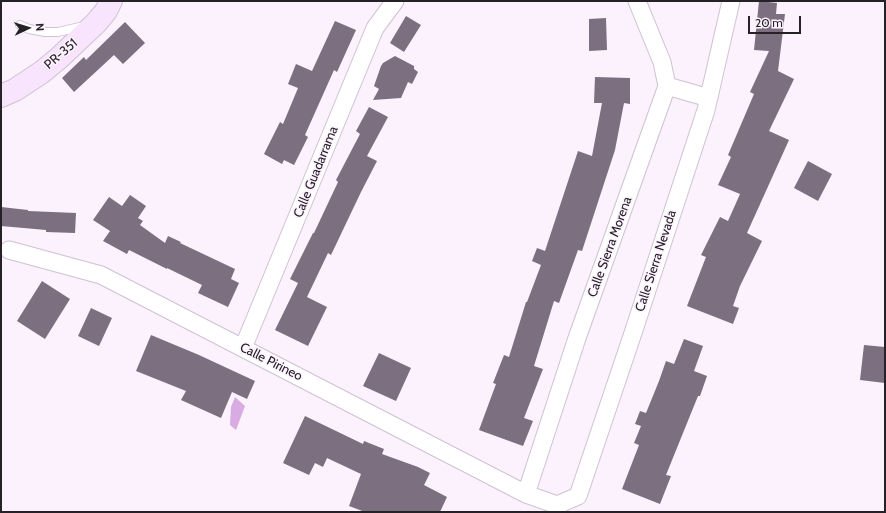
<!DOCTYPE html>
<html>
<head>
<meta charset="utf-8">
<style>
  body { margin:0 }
  #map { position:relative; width:886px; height:513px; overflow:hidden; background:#fbf2fd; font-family:Cabin,sans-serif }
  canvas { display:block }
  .frame { position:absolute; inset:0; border:2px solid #262127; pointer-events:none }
  .north { position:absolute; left:8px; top:8px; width:40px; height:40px; -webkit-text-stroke:3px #fbf2fd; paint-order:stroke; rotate:86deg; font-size:11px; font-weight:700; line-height:16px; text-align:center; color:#262127 }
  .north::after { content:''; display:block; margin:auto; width:14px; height:18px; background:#262127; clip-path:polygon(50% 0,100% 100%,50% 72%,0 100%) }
  .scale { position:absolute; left:748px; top:16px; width:53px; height:18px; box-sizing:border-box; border:2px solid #262127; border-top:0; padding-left:5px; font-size:12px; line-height:14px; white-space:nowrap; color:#262127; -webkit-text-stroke:3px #fbf2fd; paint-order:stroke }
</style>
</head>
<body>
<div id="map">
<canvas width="886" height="513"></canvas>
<div class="frame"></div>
<div class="north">N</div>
<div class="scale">20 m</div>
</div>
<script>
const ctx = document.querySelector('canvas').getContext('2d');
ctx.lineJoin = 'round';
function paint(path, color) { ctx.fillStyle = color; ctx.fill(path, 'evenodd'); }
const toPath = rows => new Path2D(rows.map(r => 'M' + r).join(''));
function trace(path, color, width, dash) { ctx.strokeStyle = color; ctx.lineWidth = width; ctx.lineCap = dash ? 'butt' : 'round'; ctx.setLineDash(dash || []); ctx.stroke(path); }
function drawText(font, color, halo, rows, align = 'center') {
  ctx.font = font + ' Cabin,sans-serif'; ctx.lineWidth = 3; ctx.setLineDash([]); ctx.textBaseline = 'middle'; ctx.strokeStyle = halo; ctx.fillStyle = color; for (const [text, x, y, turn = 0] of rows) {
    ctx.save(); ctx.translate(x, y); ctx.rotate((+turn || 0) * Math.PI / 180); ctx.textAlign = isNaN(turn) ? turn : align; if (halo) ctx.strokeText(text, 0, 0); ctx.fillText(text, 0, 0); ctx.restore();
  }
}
paint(toPath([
  [235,397,245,406,236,430,230,425,231,407]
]), '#d8abe3');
paint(toPath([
  [759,1,777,3,776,14,785,14,778,71,794,79,769,131,789,140,747,233,762,241,740,286,733,306,739,308,733,324,687,306,706,257,701,255,720,217,728,221,740,194,718,185,731,157,728,155,754,94,750,92,769,51,754,50],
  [406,16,421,25,404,52,390,43],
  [606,18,607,50,589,51,589,19],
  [335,21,356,30,337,72,334,70,305,135,308,137,294,165,284,160,282,164,264,154,280,122,283,124,298,88,288,84,296,64,312,71],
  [125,22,145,43,123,64,114,55,74,92,62,78,84,57,86,60],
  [395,56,414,66,414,69,418,72,412,84,408,82,401,98,373,100,379,89,374,86,381,66,383,63],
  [595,77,630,78,630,104,624,103,615,150,582,251,578,250,559,303,554,301,534,366,543,369,524,418,533,421,523,446,479,430,496,384,493,383,504,355,509,357,526,302,527,302,541,265,532,261,537,248,545,251,578,151,592,156,602,103,594,103],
  [369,107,388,117,367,156,377,161,361,192,331,255,328,253,307,297,327,307,308,346,275,330,298,283,290,279,313,233,314,233,338,182,336,180,360,134,356,131],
  [808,161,832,174,818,201,794,188],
  [130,195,146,206,138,218,143,221,140,225,165,243,168,236,181,242,180,243,235,269,231,279,239,283,228,307,198,293,202,285,167,268,167,269,129,250,127,254,103,241,110,231,93,220,109,197,122,206],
  [1,207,28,210,28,211,76,213,75,233,46,232,46,230,1,226],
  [42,281,70,299,45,339,17,321],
  [91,308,112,318,99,346,78,336],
  [151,335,199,355,255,381,247,399,232,392,221,418,181,400,186,391,136,371],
  [684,339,703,346,694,371,707,376,700,396,698,396,666,475,671,476,660,504,622,489,639,445,634,443,641,426,635,424,640,411,646,413,659,381,666,361,674,364],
  [864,345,885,347,885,383,860,380],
  [379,353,411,368,396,401,363,386],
  [305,416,363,444,364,441,384,449,382,454,418,467,430,473,424,485,447,497,440,512,365,512,349,506,361,474,327,458,323,467,315,463,309,475,283,463]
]), '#7c6f80');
const lane = toPath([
  [20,25,29,29,45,32,58,32,84,26]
]);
const street = toPath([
  [667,86,709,98],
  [9,250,101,275,526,494,557,505,558,512],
  [243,348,375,28,395,1],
  [526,494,577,338,667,86,662,62,637,1],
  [557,505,578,496,633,333,706,110,731,1]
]);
const secondary = toPath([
  [1,96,15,90,42,72,59,58,96,23,106,11,111,1]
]);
trace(lane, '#cfc1d3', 10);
trace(street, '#cfc1d3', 19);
trace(secondary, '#cfc1d3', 24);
trace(lane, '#fff', 8);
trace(street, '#fff', 17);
trace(secondary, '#f8e4fd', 22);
drawText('13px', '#262127', '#fbf2fd', [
  ["PR-351",61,54,-41],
  ["Calle Guadarrama",316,172,-68],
  ["Calle Sierra Morena",610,247,-70],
  ["Calle Sierra Nevada",656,261,-72],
  ["Calle Pirineo",271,362,27]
]);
</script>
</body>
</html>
